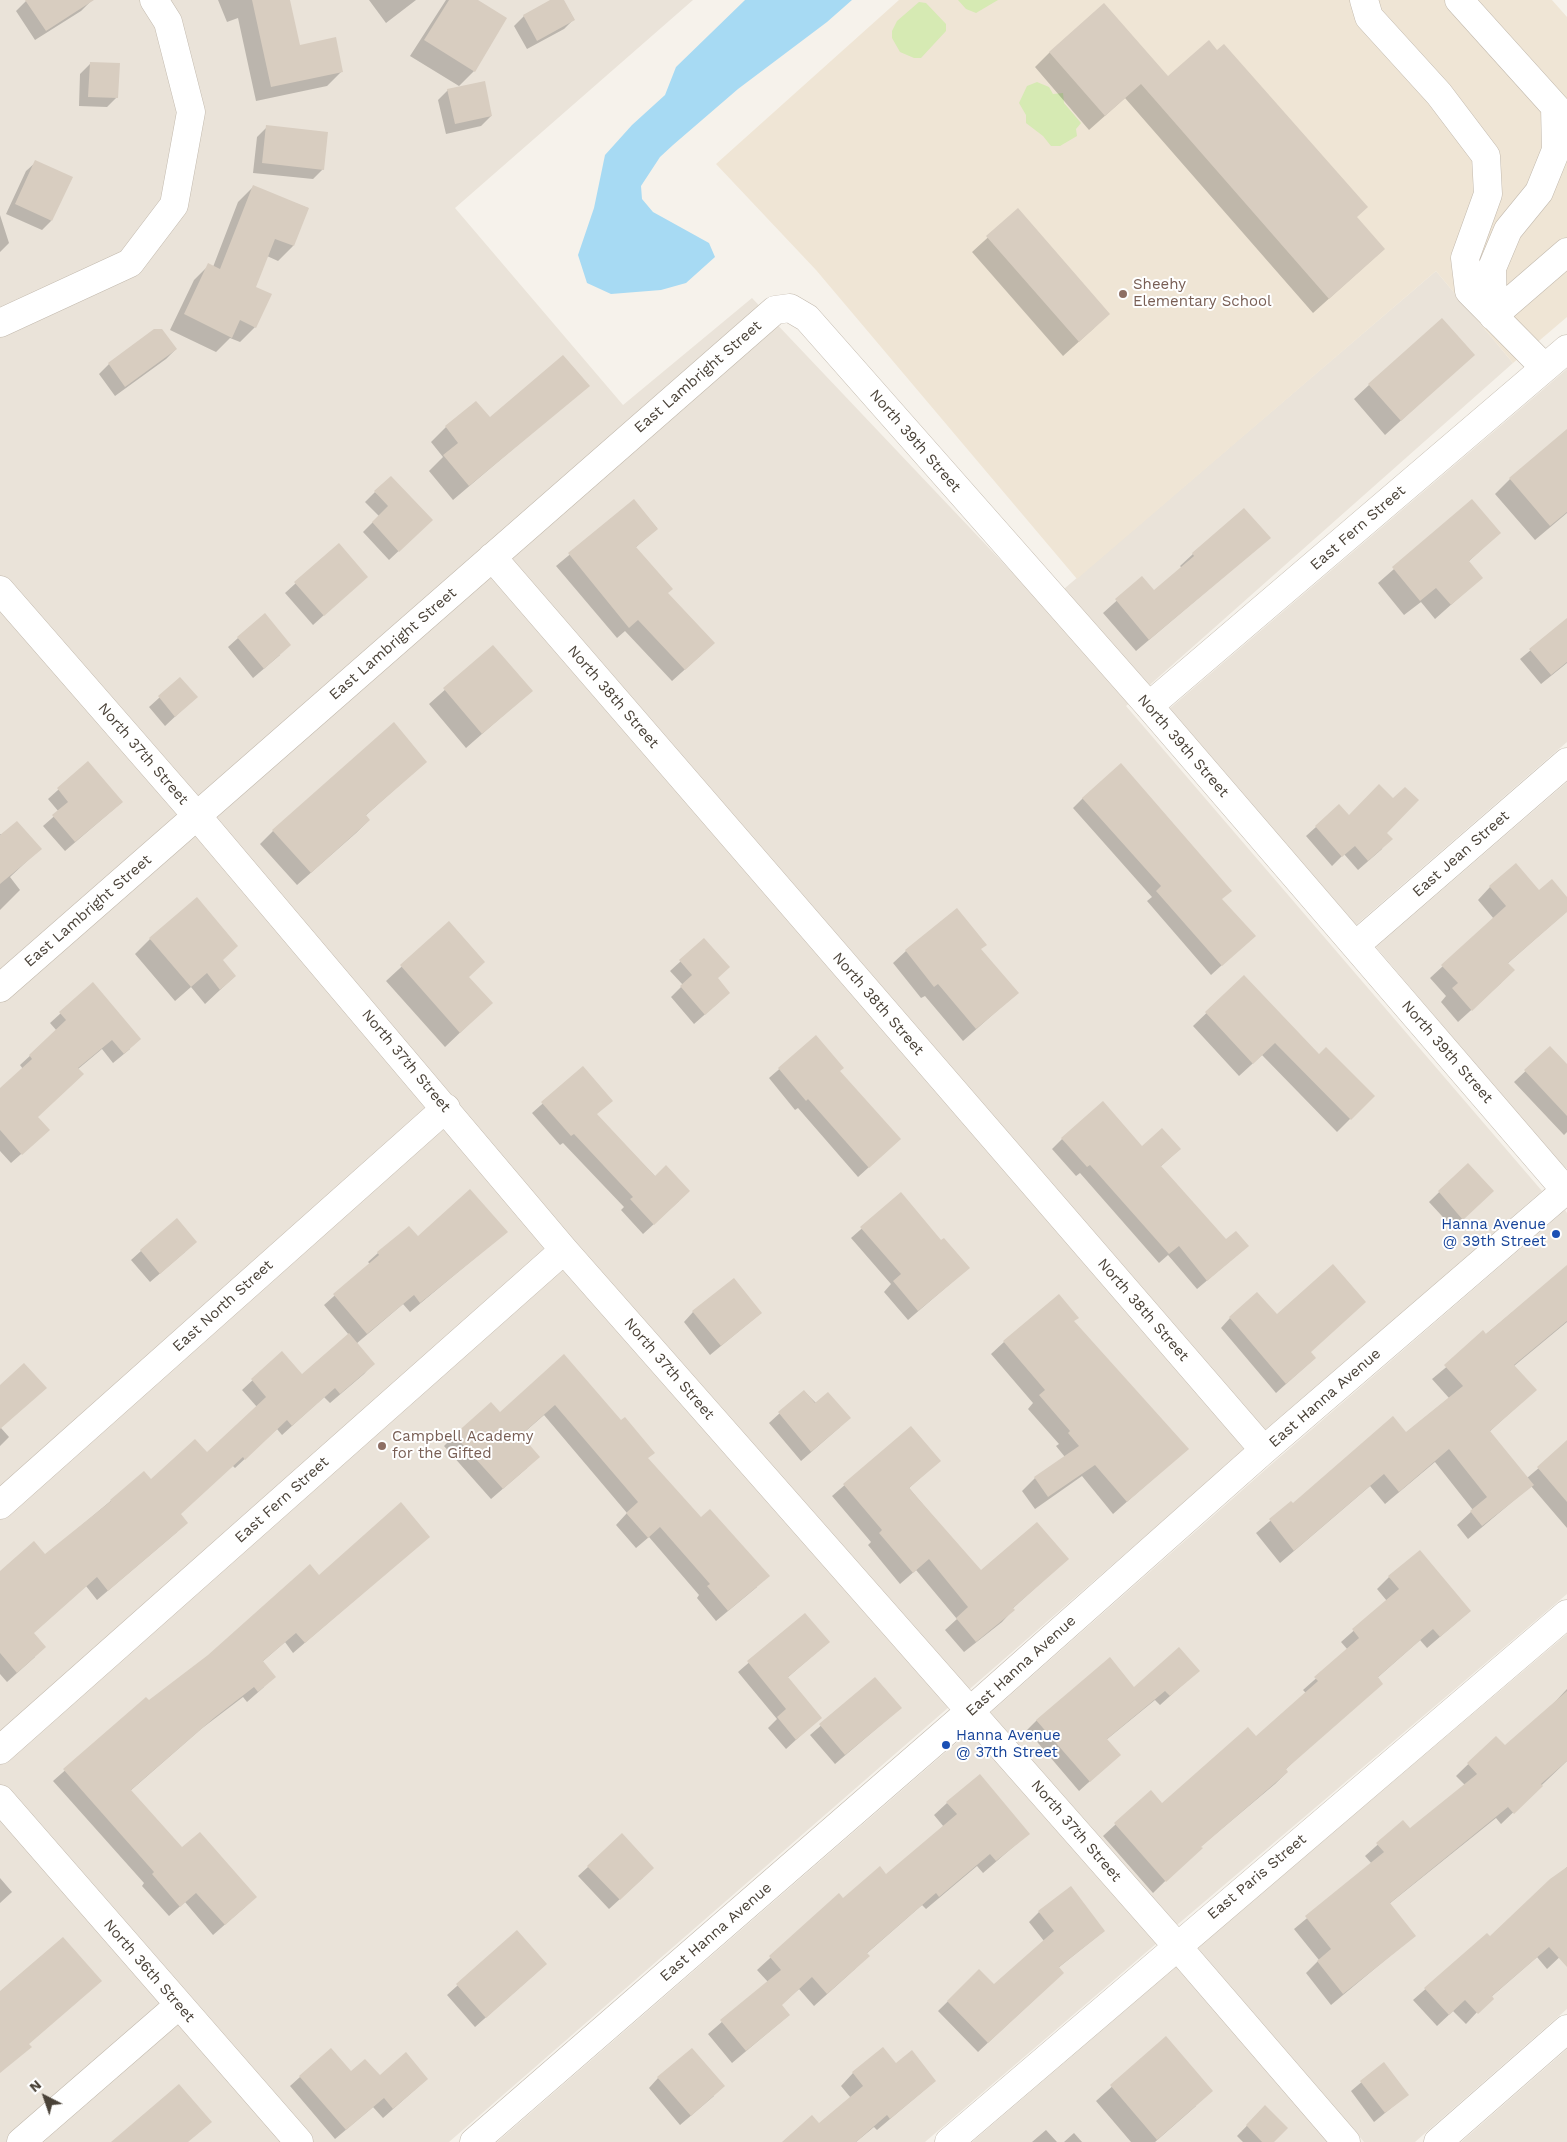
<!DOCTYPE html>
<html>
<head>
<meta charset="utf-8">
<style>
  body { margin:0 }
  #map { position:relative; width:1567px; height:2142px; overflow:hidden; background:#f6f2eb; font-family:"Work Sans",sans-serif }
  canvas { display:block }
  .north { position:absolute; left:20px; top:2072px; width:50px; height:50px; -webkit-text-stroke:4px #fff; paint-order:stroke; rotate:319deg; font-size:14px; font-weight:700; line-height:20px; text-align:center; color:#4a4238 }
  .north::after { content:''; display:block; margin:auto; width:18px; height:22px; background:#4a4238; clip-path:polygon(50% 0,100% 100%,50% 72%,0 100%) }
</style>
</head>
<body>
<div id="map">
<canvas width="1567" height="2142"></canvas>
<div class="north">N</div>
</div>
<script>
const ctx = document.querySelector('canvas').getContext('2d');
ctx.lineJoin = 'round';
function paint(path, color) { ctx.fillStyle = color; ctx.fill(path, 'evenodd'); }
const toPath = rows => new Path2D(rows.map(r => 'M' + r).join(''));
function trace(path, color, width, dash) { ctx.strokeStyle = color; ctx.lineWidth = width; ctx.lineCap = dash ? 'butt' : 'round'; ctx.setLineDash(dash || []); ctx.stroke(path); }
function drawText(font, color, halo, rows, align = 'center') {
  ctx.font = font + ' "Work Sans",sans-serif'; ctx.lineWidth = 4; ctx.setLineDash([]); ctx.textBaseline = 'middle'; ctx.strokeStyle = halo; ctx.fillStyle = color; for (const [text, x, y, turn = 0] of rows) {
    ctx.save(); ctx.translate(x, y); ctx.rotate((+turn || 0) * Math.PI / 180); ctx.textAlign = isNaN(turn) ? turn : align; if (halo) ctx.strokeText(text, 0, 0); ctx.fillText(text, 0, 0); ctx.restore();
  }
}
paint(toPath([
  [0,0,693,0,455,208,623,405,752,298,1044,606,1436,271,1513,363,1126,706,1542,1191,449,2142,0,2142],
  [1567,369,1567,742,1356,925,1169,709],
  [1567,782,1567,1168,1565,1170,1376,947],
  [1565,1210,1567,1213,1567,1594,1177,1925,990,1713,1274,1462],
  [1567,1634,1567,2009,1415,2142,1364,2142,1197,1948],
  [970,1731,1157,1943,925,2142,497,2142],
  [1177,1966,1328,2142,972,2142],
  [1567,2049,1567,2142,1461,2142]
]), '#eae3d9');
paint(toPath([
  [899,0,1552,0,1567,17,1567,317,1513,363,1436,271,1077,579,816,270,716,164]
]), '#efe5d5');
paint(toPath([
  [958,0,998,0,976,13,966,9],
  [919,2,926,3,946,24,946,31,921,58,914,58,900,52,892,38,892,31,897,21],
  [1037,82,1049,87,1053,94,1063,93,1064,103,1081,123,1076,129,1077,136,1060,146,1051,146,1043,136,1026,123,1026,115,1019,103,1027,86]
]), '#d6eab3');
paint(toPath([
  [745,0,852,0,827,22,738,89,673,145,660,157,641,186,642,199,653,212,709,243,715,257,686,283,661,290,611,294,587,283,578,255,594,208,605,155,632,125,665,95,676,67]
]), '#a7daf3');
paint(toPath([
  [27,0,90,0,91,1,81,11,35,40,16,11],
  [218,0,289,0,299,47,342,71,327,86,256,101,238,18,227,22],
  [369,0,416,0,386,23],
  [446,0,475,0,474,71,459,86,410,56],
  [552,0,563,0,574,19,564,29,527,49,514,26,524,16],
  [1050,52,1168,78,1356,218,1384,249,1313,313,1125,98,1089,130,1035,67],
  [90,64,117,97,107,107,79,106,80,74],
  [448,90,491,116,481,126,446,134,438,100],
  [267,127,323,169,313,179,253,173,257,137],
  [36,162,51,221,42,230,6,214,26,171],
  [253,187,308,208,293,246,278,261,267,256,255,287,255,327,240,342,230,338,216,352,170,330,194,280,209,265,213,267,238,202],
  [1018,210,1094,328,1063,356,972,252],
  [0,215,9,243,0,252],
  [176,349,166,359,115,396,99,374,109,364],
  [1473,355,1385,435,1354,399,1369,385],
  [588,385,453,500,429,471,443,457,431,442,446,427,490,419],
  [1567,437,1567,513,1535,540,1495,494,1510,479],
  [375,492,421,530,389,560,363,532,379,516,365,502],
  [634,501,657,528,635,548,667,593,701,655,672,681,625,631,617,638,556,566],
  [1472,501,1499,533,1468,562,1481,578,1435,619,1421,602,1404,615,1378,583],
  [1269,538,1136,651,1103,613,1142,578,1154,592,1182,568,1180,566,1193,554],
  [338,545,356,586,313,625,285,593],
  [1567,620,1567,663,1541,684,1520,659],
  [238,638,280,655,253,678,228,647],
  [493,647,531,691,466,748,429,704],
  [180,679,196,697,165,726,149,707],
  [425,762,365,816,369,820,356,833,297,885,260,844,273,831],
  [88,763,122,802,65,851,43,826,59,812,48,799],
  [1083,798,1221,899,1254,936,1211,975,1147,901,1152,897,1073,808],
  [1393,800,1382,849,1358,870,1344,854,1332,866,1306,836,1316,827],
  [0,834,40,849,10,877,20,890,0,910],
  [1490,887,1538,892,1567,899,1567,911,1507,964,1501,983,1458,1022,1441,1002,1446,996,1430,978,1494,919,1478,900],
  [449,923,468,977,491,1003,445,1047,386,981],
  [150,939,222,961,235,976,205,1004,191,987,175,1001,135,954],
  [704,940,719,1002,694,1024,671,997,683,985,670,971],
  [980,950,1017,993,963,1041,925,996,921,998,893,963,906,951],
  [1244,977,1318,1056,1373,1096,1337,1132,1262,1055,1239,1076,1193,1026],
  [93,984,130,1049,113,1063,102,1049,78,1069,37,1117,38,1139,11,1163,0,1151,0,1090,23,1069,20,1065,57,1031,50,1023],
  [816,1037,889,1149,858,1177,798,1108,795,1110,769,1078],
  [1550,1048,1567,1066,1567,1132,1564,1135,1514,1082],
  [583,1068,596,1115,679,1201,643,1234,621,1210,624,1207,563,1143,560,1145,532,1113],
  [1062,1139,1142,1148,1180,1149,1160,1167,1237,1255,1197,1289,1168,1255,1159,1263,1080,1173,1076,1176,1052,1149],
  [1468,1164,1482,1201,1453,1228,1429,1202],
  [901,1194,958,1277,908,1320,884,1292,891,1284,851,1238],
  [506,1232,410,1312,403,1304,356,1344,373,1364,364,1374,330,1403,324,1397,282,1435,277,1429,235,1468,232,1465,179,1514,177,1532,97,1600,86,1586,32,1634,35,1657,7,1682,0,1674,0,1573,45,1556,144,1473,151,1481,207,1454,257,1407,242,1390,282,1353,302,1376,349,1335,324,1305,370,1264,368,1262,378,1253,418,1238],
  [141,1251,185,1252,150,1282,131,1260],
  [1567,1267,1567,1322,1514,1366,1535,1390,1489,1432,1527,1478,1567,1444,1567,1528,1531,1486,1468,1539,1457,1525,1473,1510,1435,1462,1385,1504,1370,1486,1280,1563,1256,1533,1291,1503,1292,1505,1406,1433,1449,1398,1432,1379],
  [693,1312,761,1313,710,1355,684,1322],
  [1230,1318,1310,1353,1315,1358,1276,1393,1221,1328],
  [1073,1321,1187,1449,1113,1514,1082,1476,1035,1509,1022,1491,1035,1478,1065,1457,1056,1446,1059,1444,1028,1409,1033,1403,991,1354,1004,1342],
  [564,1356,647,1459,757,1587,716,1621,697,1598,699,1595,649,1537,636,1548,616,1525,627,1513,544,1415,520,1436,527,1468,491,1499,444,1446,455,1435,500,1414],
  [0,1386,1,1428,9,1437,0,1446],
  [804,1391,840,1427,801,1461,769,1423],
  [911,1428,939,1461,909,1488,980,1572,1067,1559,1012,1609,1013,1610,1002,1622,964,1652,945,1630,957,1619,916,1570,900,1584,868,1545,871,1542,832,1496],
  [429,1536,293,1653,285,1642,262,1662,264,1687,247,1702,243,1697,201,1729,130,1791,182,1849,245,1907,213,1935,185,1902,169,1916,142,1886,144,1883,53,1781,146,1699,149,1702,319,1577],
  [1389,1577,1470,1611,1427,1648,1420,1640,1377,1678,1285,1770,1287,1772,1275,1784,1200,1847,1153,1893,1103,1836,1151,1792,1162,1804,1256,1738,1306,1693,1303,1690,1348,1650,1341,1642,1387,1601,1377,1589],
  [805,1614,818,1651,787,1678,810,1727,786,1749,768,1728,777,1719,738,1672],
  [875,1679,890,1717,835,1764,810,1735],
  [1188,1680,1160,1705,1155,1700,1106,1740,1119,1755,1079,1791,1027,1730,1037,1720,1134,1689],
  [1567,1689,1567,1761,1501,1824,1496,1818,1389,1904,1414,1936,1331,2005,1306,1973,1319,1960,1294,1929,1372,1864,1365,1856,1403,1822,1410,1829,1465,1785,1456,1776,1496,1737,1505,1747,1553,1704],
  [947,1803,1028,1834,983,1873,977,1866,926,1909,922,1905,866,1954,855,1969,814,2006,799,1989,781,2005,789,2015,732,2063,708,2034,768,1982,757,1970,839,1895,842,1899,886,1875,944,1827,934,1815],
  [588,1867,643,1878,609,1909,578,1876],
  [1567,1867,1567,1950,1547,1969,1537,1957,1491,1997,1466,2024,1453,2011,1437,2026,1413,2000,1487,1935,1489,1938],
  [0,1878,12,1892,0,1903],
  [1039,1912,1104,1931,1058,1968,1052,1983,978,2052,938,2011,979,1971,994,1986,1044,1941,1029,1922],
  [517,1932,536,1973,475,2027,447,1995],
  [1166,2038,1196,2106,1155,2142,1131,2142,1096,2101],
  [1383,2064,1407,2095,1374,2122,1351,2091],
  [351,2073,427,2079,383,2118,373,2107,335,2139,290,2086,300,2077],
  [853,2073,935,2081,877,2130,874,2127,856,2142,783,2142,819,2125,851,2098,841,2086],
  [658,2078,714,2096,680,2125,649,2088],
  [1265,2107,1273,2142,1243,2142,1237,2136],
  [1046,2130,1057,2142,1032,2142],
  [1074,2133,1082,2142,1064,2142]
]), '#0003');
paint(toPath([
  [25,0,94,0,46,31],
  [252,0,290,0,300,45,336,37,343,72,271,87],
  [449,0,478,0,507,18,475,72,424,40],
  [550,0,564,0,575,20,537,41,523,15],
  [1104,3,1168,76,1209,40,1217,50,1224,44,1368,207,1357,217,1385,249,1329,299,1141,84,1105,116,1049,52],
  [90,62,120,63,118,98,88,97],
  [485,81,492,116,455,124,447,89],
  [266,125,328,132,324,170,262,163],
  [35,160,73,177,52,221,15,204],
  [253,185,309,208,294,246,275,239,256,287,272,294,256,328,240,320,232,338,184,314,208,263,220,269],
  [1018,208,1110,314,1079,342,986,236],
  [1442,318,1475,355,1401,421,1368,384],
  [154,329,162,329,177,349,125,387,108,363],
  [563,355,590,386,469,486,443,455,458,443,445,426,476,401,490,417],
  [1567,429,1567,512,1550,526,1509,478],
  [391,476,433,520,399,552,372,522,388,506,374,491],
  [634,499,658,529,636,547,673,589,668,593,715,643,685,670,638,620,629,628,568,553],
  [1472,499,1501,533,1469,561,1483,578,1451,605,1436,588,1420,601,1392,567],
  [1244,508,1271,538,1149,640,1115,599,1142,576,1154,590,1194,556,1192,553],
  [339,543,368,577,324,616,294,582],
  [265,613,291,645,264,669,237,637],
  [1567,618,1567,662,1551,675,1529,649],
  [493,645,533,691,482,734,443,688],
  [180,677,198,697,175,717,158,696],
  [394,722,427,762,366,815,370,820,311,873,272,830],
  [88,761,123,802,75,842,52,815,68,802,57,788],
  [1121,763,1232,891,1222,899,1256,936,1222,966,1156,891,1161,886,1082,798],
  [1379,784,1393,798,1405,787,1419,800,1387,833,1393,839,1368,861,1355,846,1342,857,1315,826,1339,804,1349,815],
  [17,821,42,849,0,884,0,835],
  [1516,863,1539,890,1552,879,1567,897,1567,912,1508,963,1515,970,1472,1011,1452,988,1458,983,1441,965,1506,906,1489,886],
  [197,897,238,946,223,960,236,976,220,990,207,973,191,987,149,938],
  [957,908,987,945,981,949,1019,993,976,1029,938,984,934,987,905,950],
  [449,921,485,962,469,977,493,1003,460,1033,400,965],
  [704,938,730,967,718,978,730,993,705,1015,680,986,692,975,679,960],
  [1244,975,1319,1054,1326,1047,1375,1096,1351,1120,1275,1043,1253,1064,1205,1012],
  [93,982,141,1039,124,1054,112,1040,78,1068,84,1074,38,1117,50,1130,22,1155,0,1130,0,1088,32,1059,29,1055,66,1020,59,1012],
  [816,1035,844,1068,840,1071,901,1139,869,1168,808,1099,806,1101,778,1068],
  [1550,1046,1567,1064,1567,1116,1524,1070],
  [583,1066,613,1101,597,1114,655,1176,666,1165,690,1191,654,1225,630,1199,633,1197,574,1134,571,1136,541,1102],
  [1103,1101,1142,1146,1162,1128,1181,1149,1161,1166,1226,1239,1236,1231,1249,1246,1207,1281,1179,1246,1169,1254,1090,1165,1087,1167,1061,1138],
  [1468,1163,1494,1191,1463,1220,1438,1191],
  [470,1189,508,1232,420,1303,414,1295,367,1334,333,1294,379,1255,377,1252,409,1226,418,1236],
  [901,1192,941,1240,944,1238,970,1268,918,1311,893,1281,901,1274,860,1227],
  [177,1218,197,1242,160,1274,140,1250],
  [1333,1264,1366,1302,1311,1352,1316,1358,1286,1384,1229,1317,1257,1292,1277,1314],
  [1567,1265,1567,1321,1514,1365,1537,1390,1490,1431,1534,1485,1482,1526,1470,1511,1487,1497,1449,1449,1399,1492,1384,1474,1294,1551,1269,1519,1291,1501,1293,1503,1393,1416,1406,1432,1463,1386,1444,1365,1483,1330,1486,1334],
  [734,1278,762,1313,721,1346,692,1311],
  [1059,1294,1079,1318,1074,1321,1189,1449,1127,1502,1095,1465,1048,1497,1034,1477,1079,1446,1068,1433,1070,1431,1039,1395,1045,1390,1003,1341],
  [349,1333,375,1364,340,1394,335,1388,292,1426,287,1420,245,1460,243,1457,181,1514,188,1523,108,1591,97,1577,34,1633,46,1647,17,1673,0,1653,0,1571,34,1541,45,1554,111,1501,110,1500,144,1471,151,1479,195,1439,207,1452,266,1397,251,1379,282,1351,302,1374],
  [564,1354,621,1420,625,1417,655,1453,648,1458,701,1517,710,1509,770,1576,728,1611,707,1586,710,1584,660,1527,648,1538,626,1513,638,1502,555,1405,521,1435,540,1457,503,1489,454,1435,491,1402,500,1412],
  [24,1363,47,1388,0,1429,0,1385],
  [804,1390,815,1403,828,1392,851,1418,811,1452,778,1412],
  [911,1426,941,1461,909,1488,981,1570,1037,1522,1069,1559,1013,1608,1015,1610,976,1642,956,1618,968,1607,929,1559,913,1573,879,1533,882,1530,843,1484],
  [1567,1440,1567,1502,1537,1467],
  [401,1502,430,1537,305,1643,296,1633,263,1661,276,1677,258,1692,254,1687,214,1718,131,1790,182,1847,200,1832,257,1897,225,1925,196,1893,180,1907,152,1874,154,1872,63,1769,146,1697,149,1700,208,1655,310,1564,319,1575],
  [1420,1550,1471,1611,1440,1637,1433,1629,1378,1677,1383,1684,1286,1769,1288,1772,1201,1847,1203,1848,1166,1882,1114,1823,1151,1790,1162,1803,1248,1727,1256,1736,1318,1681,1314,1677,1359,1638,1352,1629,1399,1589,1388,1576],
  [805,1613,830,1642,788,1677,822,1718,796,1740,777,1717,786,1709,747,1661],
  [1179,1647,1200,1671,1170,1696,1165,1691,1107,1739,1121,1755,1090,1782,1036,1720,1110,1657,1134,1687],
  [875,1677,902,1708,845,1755,819,1724],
  [1567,1691,1567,1761,1541,1784,1543,1786,1514,1814,1508,1807,1390,1903,1416,1936,1343,1994,1317,1961,1331,1949,1305,1916,1384,1852,1376,1843,1403,1820,1410,1828,1477,1774,1467,1763,1496,1736,1505,1745],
  [980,1774,1030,1834,996,1861,990,1854,939,1897,936,1893,867,1953,870,1956,827,1994,812,1977,782,2005,790,2015,746,2051,720,2020,781,1970,769,1956,839,1893,843,1898,880,1866,886,1874,957,1814,946,1802],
  [622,1833,654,1868,620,1900,587,1866],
  [1567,1867,1567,1967,1549,1947,1492,1996,1494,1999,1478,2014,1465,2000,1449,2015,1424,1988,1487,1933,1490,1936,1550,1879],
  [1071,1886,1105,1931,1059,1967,1064,1973,988,2043,947,2001,979,1969,994,1984,1054,1931,1038,1911],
  [517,1930,547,1964,486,2018,456,1984],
  [63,1937,102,1981,29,2044,32,2047,0,2073,0,1991],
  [1166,2036,1213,2091,1157,2140,1110,2085],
  [883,2047,896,2063,912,2050,936,2081,890,2119,887,2115,856,2142,782,2142,812,2115,819,2123,863,2086,852,2072],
  [331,2048,351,2071,365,2059,380,2075,406,2052,428,2079,393,2109,384,2098,346,2130,299,2076],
  [692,2048,725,2086,691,2116,657,2077],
  [1384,2062,1409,2095,1385,2113,1360,2081],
  [179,2084,212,2122,188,2142,111,2142],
  [1265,2105,1288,2128,1274,2142,1262,2142,1246,2125]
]), '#d8cdc0');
const minor = toPath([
  [1364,0,1369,17,1439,94,1486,156,1488,194,1465,258,1469,291,1545,368],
  [1459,0,1567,120],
  [1493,316,1492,268,1508,230,1539,192,1556,150,1555,107],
  [1493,316,1567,252],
  [0,323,130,263,174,205,191,112,168,22,154,0],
  [492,557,1264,1450],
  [0,590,197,816,564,1250,1177,1946,1346,2142],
  [1149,706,1567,349],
  [1356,945,1567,762],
  [0,988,775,310,790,308,807,318,1149,706,1567,1192],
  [0,1505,446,1108],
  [0,1750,564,1250],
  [0,1799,299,2142],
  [21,2142,179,2005],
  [474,2142,970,1711,1264,1450,1567,1189],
  [949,2142,1567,1614],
  [1438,2142,1567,2029]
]);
trace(minor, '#c2b9ad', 29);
trace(minor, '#fff', 28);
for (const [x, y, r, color] of [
  [1123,294,5,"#8d6e63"],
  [1556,1234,5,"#1a4fb4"],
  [382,1446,5,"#8d6e63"],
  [946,1745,5,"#1a4fb4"]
]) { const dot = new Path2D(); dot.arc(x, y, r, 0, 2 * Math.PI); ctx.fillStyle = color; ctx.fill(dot); trace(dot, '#fff', 2); }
drawText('15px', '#785e54', '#fff', [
  ["Sheehy",1133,285],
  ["Elementary School",1133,302],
  ["Campbell Academy",392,1437],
  ["for the Gifted",392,1454]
], 'left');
drawText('15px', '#4a4238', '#fff', [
  ["East Lambright Street",698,377,-41],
  ["North 39th Street",915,441,49],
  ["East Fern Street",1358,528,-41],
  ["East Lambright Street",393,644,-41],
  ["North 38th Street",613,697,49],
  ["North 39th Street",1183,746,49],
  ["North 37th Street",143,754,49],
  ["East Jean Street",1461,854,-41],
  ["East Lambright Street",88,911,-41],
  ["North 38th Street",878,1004,49],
  ["North 39th Street",1447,1052,49],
  ["North 37th Street",406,1061,50],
  ["East North Street",223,1306,-42],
  ["North 38th Street",1143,1310,49],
  ["North 37th Street",669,1369,49],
  ["East Hanna Avenue",1325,1398,-41],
  ["East Fern Street",282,1500,-42],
  ["East Hanna Avenue",1021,1666,-42],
  ["North 37th Street",1076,1831,49],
  ["East Paris Street",1257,1877,-40],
  ["East Hanna Avenue",716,1932,-41],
  ["North 36th Street",149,1971,49]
]);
drawText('15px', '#164399', '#fff', [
  ["Hanna Avenue",1546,1225],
  ["@ 39th Street",1546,1242],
  ["Hanna Avenue",956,1736,"left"],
  ["@ 37th Street",956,1753,"left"]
], 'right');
</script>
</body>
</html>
